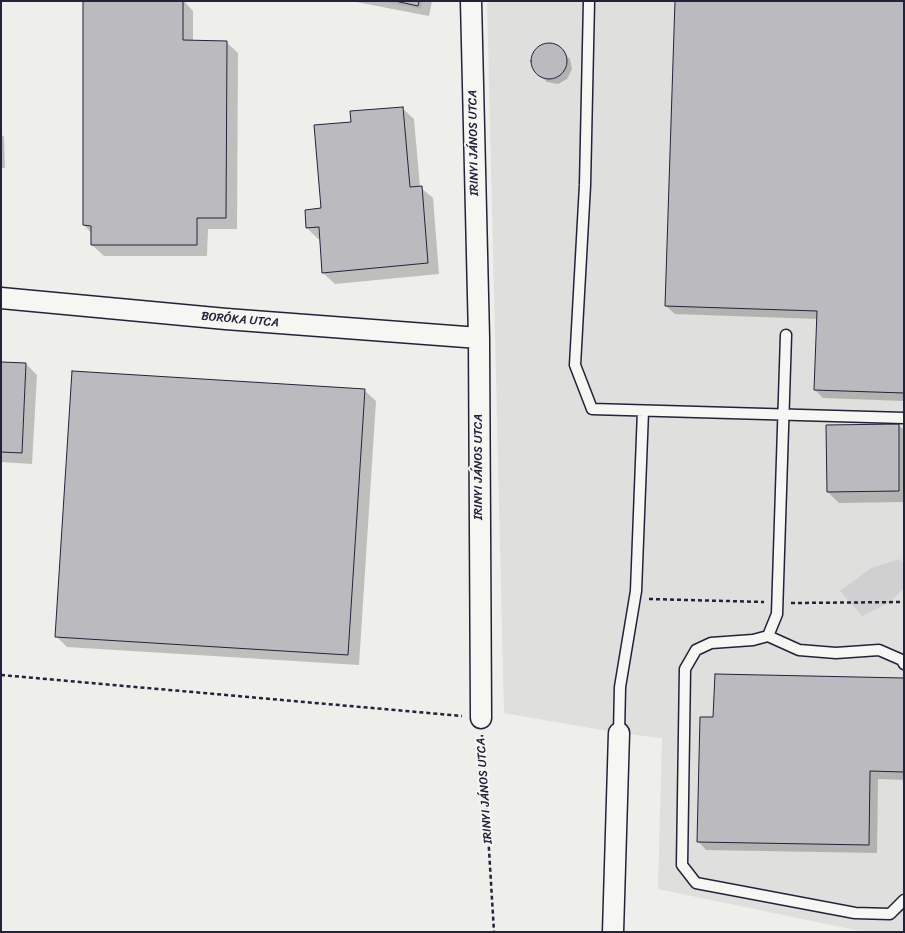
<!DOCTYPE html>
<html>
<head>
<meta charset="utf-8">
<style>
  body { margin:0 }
  #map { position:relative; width:905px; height:933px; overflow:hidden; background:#eeeeeb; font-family:Sriracha,sans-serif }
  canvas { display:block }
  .frame { position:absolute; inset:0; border:2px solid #22223b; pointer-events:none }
</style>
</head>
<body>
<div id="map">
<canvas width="905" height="933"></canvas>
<div class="frame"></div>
</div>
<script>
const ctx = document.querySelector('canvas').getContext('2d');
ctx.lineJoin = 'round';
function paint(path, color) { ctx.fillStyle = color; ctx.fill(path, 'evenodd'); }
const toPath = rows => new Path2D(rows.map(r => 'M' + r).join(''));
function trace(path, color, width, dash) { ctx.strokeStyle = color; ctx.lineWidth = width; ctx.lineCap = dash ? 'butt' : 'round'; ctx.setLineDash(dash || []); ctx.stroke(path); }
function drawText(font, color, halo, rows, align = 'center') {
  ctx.font = font + ' Sriracha,sans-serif'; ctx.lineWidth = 4; ctx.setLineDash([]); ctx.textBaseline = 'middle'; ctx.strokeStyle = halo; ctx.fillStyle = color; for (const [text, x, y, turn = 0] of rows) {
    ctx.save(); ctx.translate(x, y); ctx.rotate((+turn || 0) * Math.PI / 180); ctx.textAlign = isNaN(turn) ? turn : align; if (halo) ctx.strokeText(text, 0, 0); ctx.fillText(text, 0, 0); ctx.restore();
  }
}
paint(toPath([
  [378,1,423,1,421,9],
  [487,1,904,1,904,932,865,932,658,889,662,738,619,733,504,713]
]), '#dfdfde');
paint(toPath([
  [900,559,904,565,904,588,889,603,862,616,840,591,871,568]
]), '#d0d0d1');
paint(toPath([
  [84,1,184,1,193,11,193,41,226,42,238,53,237,229,208,229,207,256,104,256,92,245,92,234,84,225],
  [351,1,432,1,429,16],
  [676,1,904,1,904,401,823,398,815,390,817,319,675,314,666,306],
  [552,44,556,46,570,59,572,69,567,79,558,84,547,82,533,67,533,55,540,46],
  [402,108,414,119,420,187,433,198,439,274,335,284,323,273,321,239,318,239,307,228,306,210,322,209,352,123],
  [1,134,4,137,5,168,1,168],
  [1,363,26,364,37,375,32,464,1,462],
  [364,390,376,401,359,665,67,647,56,636],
  [898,425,904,430,904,502,839,503,828,492],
  [904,679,904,780,878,779,877,853,706,850,698,841]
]), '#0003');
const building = toPath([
  [83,1,183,1,183,40,227,41,226,218,197,218,197,245,91,245,91,226,83,225,83,1],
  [395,1,419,1,418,6,395,1],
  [675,1,904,1,904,393,814,390,817,311,665,306,675,1],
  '531 61a18 18 0 1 1 36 0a18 18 0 1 1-36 0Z',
  [403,107,410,187,422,186,428,263,322,273,319,227,306,228,305,210,321,208,314,125,351,122,350,111,403,107],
  [1,362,26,363,22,453,1,452,1,362],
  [72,371,365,389,348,655,55,637,72,371],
  [899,424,899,491,827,492,826,425,899,424],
  [715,674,904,678,904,772,870,771,869,845,697,842,700,717,713,717,715,674]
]);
paint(building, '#bbbbbf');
trace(building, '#22223b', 1);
const lane = toPath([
  [589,1,585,185,575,365,592,409,904,418],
  [768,636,777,614,786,335],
  [904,664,902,660,879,650,836,653,799,650,768,636,753,640,711,643,696,650,685,669,682,865,696,883,855,913,890,914,904,900],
  [619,733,620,687,636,591,643,411]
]);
const street = toPath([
  [471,1,479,338,481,718],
  [1,298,226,319,479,338],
  [613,932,619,733]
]);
trace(lane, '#22223b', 13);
trace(street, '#22223b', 23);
trace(toPath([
  [649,599,764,602],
  [791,603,904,602],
  [1,675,462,716],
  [482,735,494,932]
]), '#22223b', 2.5, [4, 3]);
trace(lane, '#f6f6f2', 10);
trace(street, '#f6f6f2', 20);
drawText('12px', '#22223b', '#f6f6f2', [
  ["IRINYI JÁNOS UTCA",474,143,-91],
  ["BORÓKA UTCA",240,320,5],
  ["IRINYI JÁNOS UTCA",479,467,-90],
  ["IRINYI JÁNOS UTCA",485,791,-94]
]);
</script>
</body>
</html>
